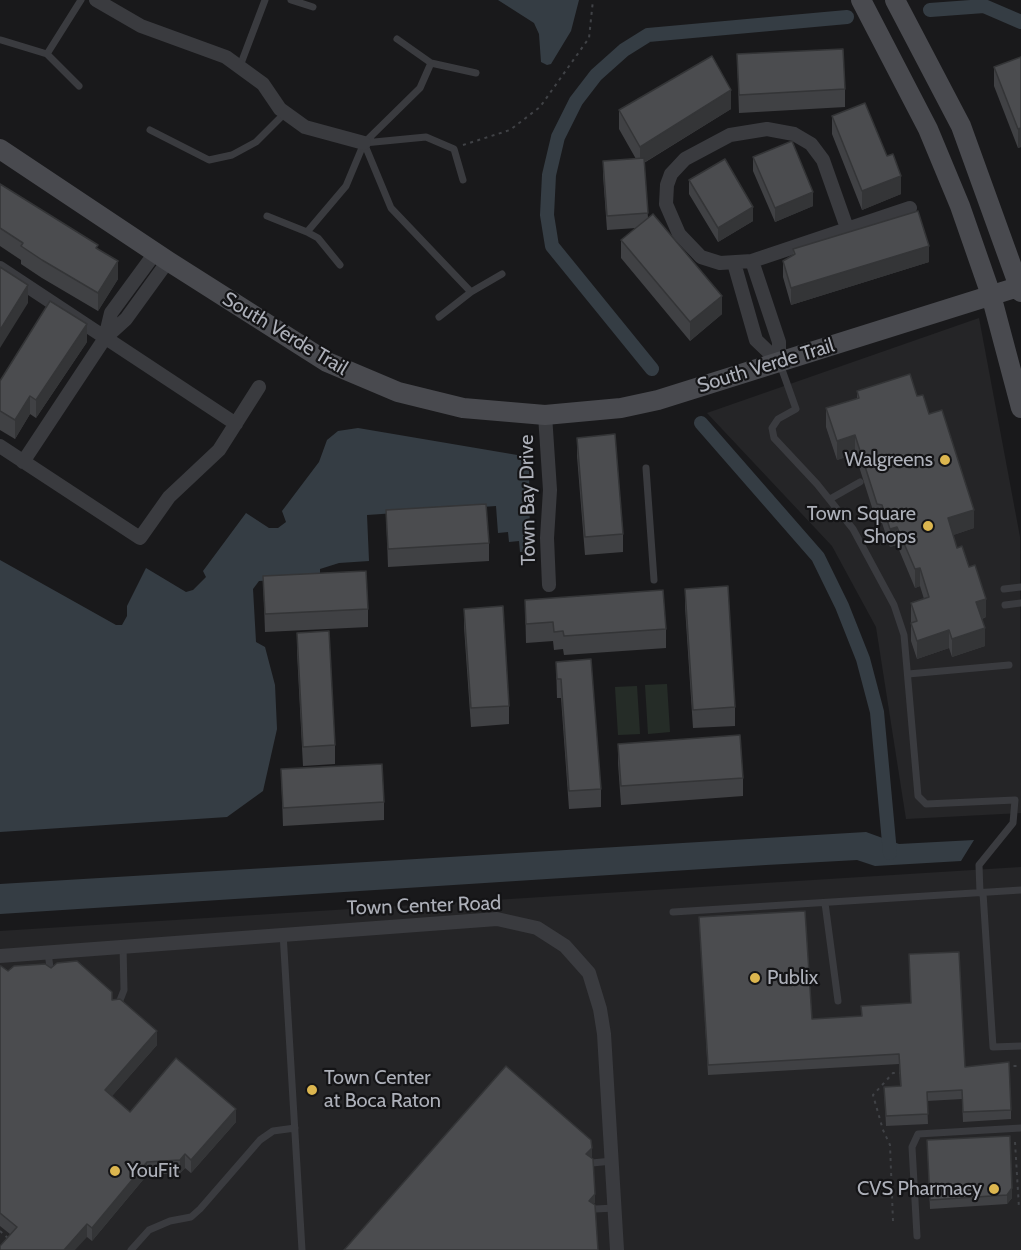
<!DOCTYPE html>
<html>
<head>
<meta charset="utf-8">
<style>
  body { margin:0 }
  canvas { display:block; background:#19191b }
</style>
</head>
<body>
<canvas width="1021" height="1250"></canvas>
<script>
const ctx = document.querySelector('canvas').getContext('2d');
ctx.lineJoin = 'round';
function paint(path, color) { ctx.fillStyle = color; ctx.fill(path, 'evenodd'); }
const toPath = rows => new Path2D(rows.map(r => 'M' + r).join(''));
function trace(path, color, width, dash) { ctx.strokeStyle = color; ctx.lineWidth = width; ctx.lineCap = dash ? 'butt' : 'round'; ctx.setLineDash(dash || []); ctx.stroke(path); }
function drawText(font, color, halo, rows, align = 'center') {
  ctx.font = font + ' Cabin,sans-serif'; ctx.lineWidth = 4.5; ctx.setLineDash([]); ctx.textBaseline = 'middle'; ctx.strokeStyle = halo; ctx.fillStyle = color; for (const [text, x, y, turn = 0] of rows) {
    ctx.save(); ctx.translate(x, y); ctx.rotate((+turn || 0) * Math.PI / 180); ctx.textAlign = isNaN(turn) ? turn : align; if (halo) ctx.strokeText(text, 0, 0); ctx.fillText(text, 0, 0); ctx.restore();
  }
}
paint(toPath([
  [979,318,1020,537,1021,813,906,819,876,627,832,546,707,413],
  [1021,867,1021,1250,0,1250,0,931]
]), '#252527');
paint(toPath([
  [667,684,670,732,648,734,645,685],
  [637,686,640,734,618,735,615,687]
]), '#252c27');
paint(toPath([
  [498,0,579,0,571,31,551,64,547,65,541,62,539,34,534,23],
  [358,428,529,457,530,551,520,552,519,541,509,542,508,532,498,533,496,506,367,515,369,561,339,563,320,569,320,577,259,581,253,589,256,642,265,647,275,685,277,729,263,791,227,817,0,832,0,560,116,625,122,625,127,616,127,606,146,568,186,592,193,590,206,577,203,571,246,513,269,528,278,528,286,522,282,511,319,462,327,440,338,431],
  [866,832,899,844,974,840,961,861,875,866,857,860,766,865,0,914,0,884]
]), '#353d44');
trace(toPath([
  [930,10,984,6,1021,22],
  [652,369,552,246,547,215,549,175,558,137,576,101,596,75,624,50,648,35,847,17],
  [701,423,818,557,842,606,863,659,877,712,890,853]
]), '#353d44', 14);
trace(toPath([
  [463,145,510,130,540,107,589,38,593,0],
  [1006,1066,1021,1066],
  [1015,1142,1019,1208],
  [893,1221,890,1145,883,1130,873,1095,893,1073,902,1073],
  [0,1231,9,1239]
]), '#404246', 2, [3, 4.5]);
trace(toPath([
  [291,0,313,7],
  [397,39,431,63],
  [1,40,47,54,81,0],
  [47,54,79,86],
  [240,66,265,0],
  [150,130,209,160,232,155,256,142,285,113],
  [463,180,454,149,426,137,364,143,420,88,431,63,476,73],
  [267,216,307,232],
  [340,265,318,238,307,232,346,186,364,143,391,208,471,292],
  [439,317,471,292,502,274],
  [780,364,796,409,778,419,772,428,774,438,817,484,853,529,894,605,904,635,918,796,926,804,1015,800,1013,823,979,865,980,893],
  [646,468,654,580],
  [830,499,860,482],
  [1004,589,1021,587],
  [1005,605,1021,603],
  [908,674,1009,665],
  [983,893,993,1047,1021,1046],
  [825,903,838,1001],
  [673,912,1021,890],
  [283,933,302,1250],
  [48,952,51,976],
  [117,1008,124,990,123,946],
  [592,1163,612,1161],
  [595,1209,615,1208],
  [917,1236,912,1147,918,1134,1021,1128],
  [131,1250,149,1230,170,1221,191,1217,200,1209,260,1140,273,1131,295,1128]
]), '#3a3b3f', 7);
trace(toPath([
  [96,0,141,26,226,57,263,84,280,109,305,127,364,143],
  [847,228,823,160,811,144,794,134,767,129,730,135,685,159,671,174,667,185,666,204,679,234,701,257,720,263,752,261,910,208],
  [752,261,779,342,779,362],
  [734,263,756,340,779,362],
  [0,268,236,424],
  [105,338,111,313,155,253],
  [545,415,550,490,547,538,549,585],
  [0,446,140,538,169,497,219,450,259,387],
  [23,462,105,338,126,319,168,261],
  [0,956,497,919,537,928,565,946,589,973,600,1009,604,1034,617,1250]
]), '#3a3b3f', 14);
trace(toPath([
  [861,0,928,129,960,206,991,295,1021,408],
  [895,0,961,126,1021,292],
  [0,149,168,261,327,362,398,392,463,408,545,415,621,408,658,400,1021,286]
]), '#494a4f', 20);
paint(toPath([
  [737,54,845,89,845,107,739,113],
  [1021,57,1021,147,1018,148,994,86,994,67],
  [731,109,644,163,648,218,722,314,690,341,621,258,621,240,636,228,607,230,603,175,603,161,636,159,619,129,619,110],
  [832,116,901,194,862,210,832,134],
  [753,157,813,206,775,222,753,171],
  [689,180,753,221,718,242,689,194],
  [0,184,98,249,118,279,98,311,42,278,21,264,21,260,0,246],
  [793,249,929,262,791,305,783,277,783,261,793,255],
  [87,342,36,418,30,414,15,439,0,430,0,381],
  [857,391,917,396,929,414,974,528,953,535,957,548,986,617,982,619,985,646,952,657,949,648,917,659,911,641,911,603,924,599,920,586,915,588,897,545,890,547,882,523,877,523,855,454,837,460,826,427,826,408,857,399],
  [577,438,623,534,623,552,585,555,577,456],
  [386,510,489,543,489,561,388,567],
  [263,576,368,609,368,627,265,632],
  [685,589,735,707,735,726,693,728,685,607],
  [525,600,666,629,666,648,564,655,563,649,554,650,553,641,526,643],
  [464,609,509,706,509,724,471,727,464,627],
  [297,633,335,745,335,764,303,766,297,652],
  [556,662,601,789,601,807,569,809,561,698,557,698],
  [618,744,743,778,743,796,621,805,618,763],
  [281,769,384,802,384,820,283,826],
  [699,917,812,1019,861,1016,861,1006,911,1003,909,954,965,1067,1011,1110,1011,1119,963,1122,962,1099,927,1101,928,1124,886,1126,884,1087,900,1086,899,1064,708,1075],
  [0,966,8,971,51,968,112,1000,157,1045,112,1096,130,1112,236,1122,191,1173,185,1168,180,1173,147,1175,92,1241,87,1237,10,1234,0,1226],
  [927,1140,1012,1198,1007,1204,930,1209]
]), '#404144');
paint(toPath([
  [731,90,731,109,640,165,640,147],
  [1021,128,1021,147,1018,148,1018,129],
  [901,176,901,194,862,210,862,191],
  [813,192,813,206,775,222,775,208],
  [753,207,753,221,718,242,718,228],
  [929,246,929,262,791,305,791,288],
  [118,261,118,279,98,311,98,293],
  [28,285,28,303,0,348,0,330],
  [722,296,722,314,690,341,690,322],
  [87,324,87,342,36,418,36,400],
  [30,396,30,414,15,439,15,420],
  [855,435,855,454,837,460,837,441],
  [974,510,974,528,948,537,948,518],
  [897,527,897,545,890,547,890,529],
  [920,568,920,586,915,588,915,569],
  [986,599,986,617,976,620,976,602],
  [985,628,985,646,952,657,952,639],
  [949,630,949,648,917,659,917,641],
  [157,1031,157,1045,105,1104,105,1090],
  [236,1109,236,1122,191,1173,191,1160],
  [592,1148,592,1157,586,1163,586,1154],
  [185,1154,185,1168,180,1173,180,1160],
  [147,1162,147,1175,92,1241,92,1228],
  [1012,1188,1012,1198,1007,1204,1007,1195],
  [595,1194,595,1203,589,1210,589,1201],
  [87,1224,87,1237,75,1250,64,1250]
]), '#343537');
const building = toPath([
  [843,49,845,89,739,95,737,54,843,49],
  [712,56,731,90,640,147,619,110,712,56],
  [1021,57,1021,128,1018,129,994,67,1021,57],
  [865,103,887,156,893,154,901,176,862,191,832,116,865,103],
  [792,141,813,192,775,208,753,157,792,141],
  [644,158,648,213,607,216,603,161,644,158],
  [725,159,753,207,718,228,689,180,725,159],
  [0,184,98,245,96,248,118,261,98,293,42,260,21,246,23,243,0,228,0,184],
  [918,211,929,246,791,288,783,261,795,254,793,249,918,211],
  [653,214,722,296,690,322,621,240,653,214],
  [0,267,28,285,0,330,0,267],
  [50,301,87,324,36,400,30,396,15,420,0,411,0,381,50,301],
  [910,374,917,396,923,395,929,414,942,410,974,510,948,518,957,548,962,546,969,567,975,565,986,599,976,602,985,628,952,639,949,630,917,641,911,623,917,621,911,603,929,597,920,568,915,569,897,527,890,529,882,505,877,504,855,435,837,441,826,408,859,398,857,391,910,374],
  [615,434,623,534,585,537,577,438,615,434],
  [486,504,489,543,388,549,386,510,486,504],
  [366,571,368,609,265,614,263,576,366,571],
  [728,586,735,707,693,710,685,589,728,586],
  [663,590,666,629,564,636,563,631,554,632,553,622,526,624,525,600,663,590],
  [503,606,509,706,471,708,464,609,503,606],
  [329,631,335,745,303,747,297,633,329,631],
  [591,659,601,789,569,791,561,679,557,679,556,662,591,659],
  [740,735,743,778,621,786,618,744,740,735],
  [382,764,384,802,283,808,281,769,382,764],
  [805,911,812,1019,862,1016,861,1006,911,1003,909,954,959,952,965,1067,1009,1062,1011,1110,963,1112,962,1090,927,1092,928,1114,886,1116,884,1087,901,1086,899,1054,708,1065,699,917,805,911],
  [77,961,112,992,112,1000,120,999,157,1031,105,1090,130,1112,176,1058,236,1109,191,1160,185,1154,180,1160,147,1162,92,1228,87,1224,64,1250,0,1250,0,1246,17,1227,0,1213,0,966,1,966,8,971,14,966,45,964,51,968,57,963,77,961],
  [506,1066,591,1140,592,1148,586,1154,593,1159,595,1194,589,1201,595,1205,598,1250,344,1250,506,1066],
  [1010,1136,1012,1188,1007,1195,930,1200,927,1140,1010,1136]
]);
paint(building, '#4b4c4f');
trace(building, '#343537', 1.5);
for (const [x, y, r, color] of [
  [945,460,6,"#dcb64f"],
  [928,526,6,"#dcb64f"],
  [755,978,6,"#dcb64f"],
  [312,1090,6,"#dcb64f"],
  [115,1171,6,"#dcb64f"],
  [994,1189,6,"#dcb64f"]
]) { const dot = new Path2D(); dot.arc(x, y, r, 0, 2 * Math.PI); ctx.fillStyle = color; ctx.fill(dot); trace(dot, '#141416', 2); }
drawText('20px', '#adb0b9', '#141416', [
  ["South Verde Trail",285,334,31],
  ["South Verde Trail",766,366,-17],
  ["Town Bay Drive",528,500,-91],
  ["Town Center Road",424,906,-2]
]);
drawText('20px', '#adb0b9', '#141416', [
  ["Walgreens",933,460],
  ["Town Square",916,514],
  ["Shops",916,537],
  ["Publix",767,978,"left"],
  ["Town Center",324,1078,"left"],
  ["at Boca Raton",324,1101,"left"],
  ["YouFit",127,1171,"left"],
  ["CVS Pharmacy",982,1189]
], 'right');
</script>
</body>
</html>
